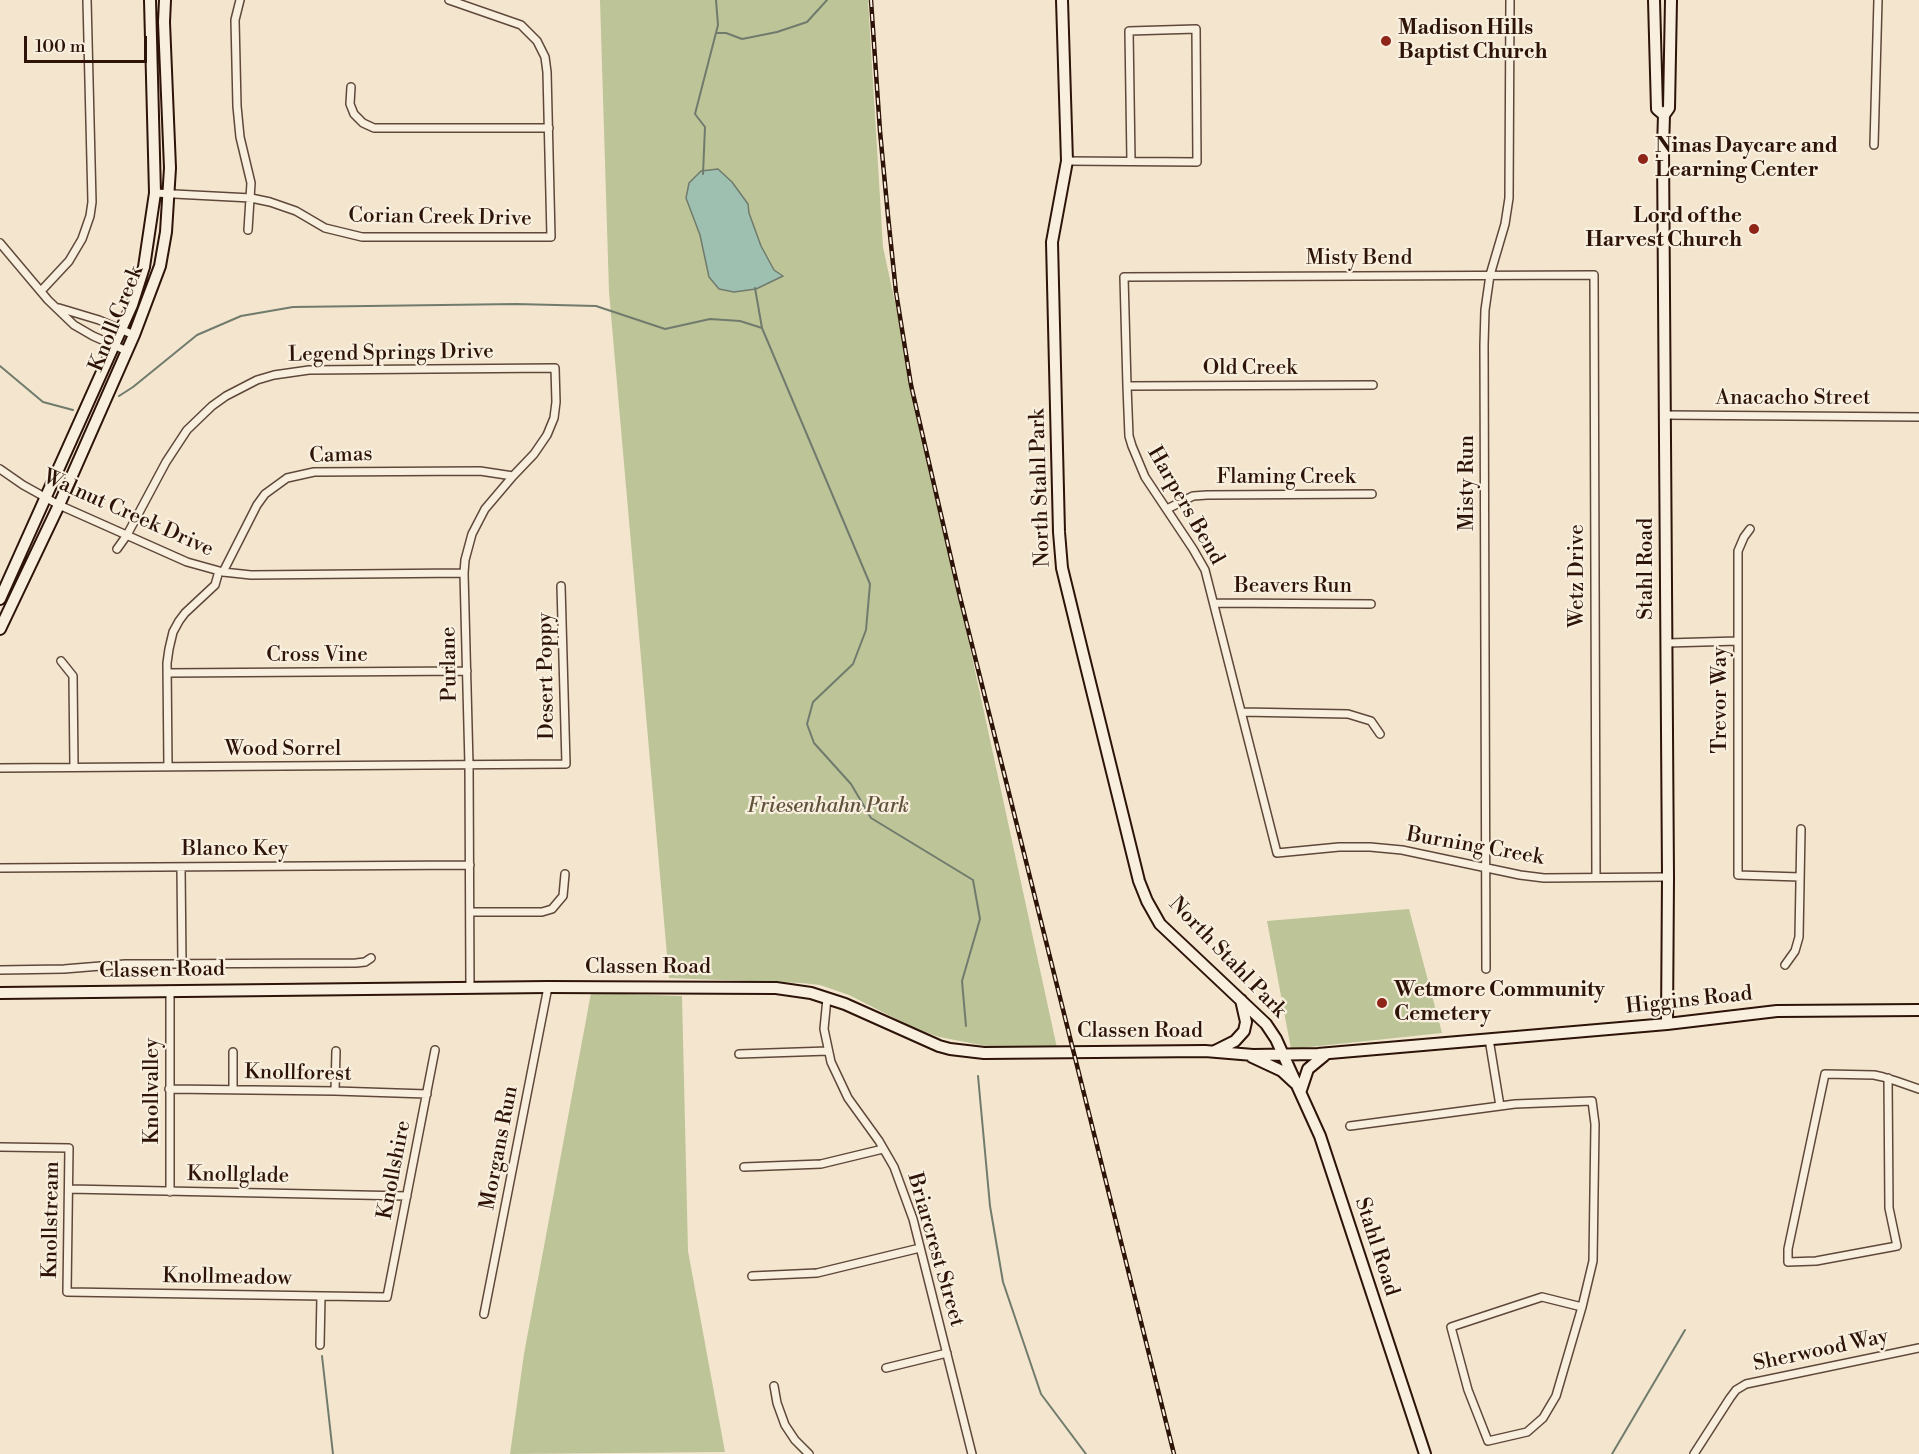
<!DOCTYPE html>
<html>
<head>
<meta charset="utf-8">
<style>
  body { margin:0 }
  #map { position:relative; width:1919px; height:1454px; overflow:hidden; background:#f4e6ce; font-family:"Libre Bodoni",serif }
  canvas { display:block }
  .scale { position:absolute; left:24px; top:36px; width:123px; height:27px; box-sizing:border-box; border:3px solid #2d1308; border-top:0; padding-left:8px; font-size:18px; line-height:21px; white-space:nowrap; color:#2d1308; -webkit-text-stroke:4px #f8efdf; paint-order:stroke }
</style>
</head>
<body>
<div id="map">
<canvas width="1919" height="1454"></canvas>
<div class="scale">100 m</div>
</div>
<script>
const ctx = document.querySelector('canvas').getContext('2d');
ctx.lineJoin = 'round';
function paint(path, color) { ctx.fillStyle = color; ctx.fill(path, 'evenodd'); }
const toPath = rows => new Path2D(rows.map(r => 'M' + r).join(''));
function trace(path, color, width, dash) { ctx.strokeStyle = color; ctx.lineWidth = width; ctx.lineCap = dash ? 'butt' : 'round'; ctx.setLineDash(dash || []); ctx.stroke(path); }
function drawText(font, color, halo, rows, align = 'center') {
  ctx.font = font + ' "Libre Bodoni",serif'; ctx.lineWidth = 4.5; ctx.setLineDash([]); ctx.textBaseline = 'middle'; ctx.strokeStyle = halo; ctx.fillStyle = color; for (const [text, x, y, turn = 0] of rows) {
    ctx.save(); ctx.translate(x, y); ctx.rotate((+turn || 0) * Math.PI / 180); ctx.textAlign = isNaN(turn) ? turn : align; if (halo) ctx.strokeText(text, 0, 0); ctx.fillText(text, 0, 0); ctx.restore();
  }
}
paint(toPath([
  [600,0,868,0,883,247,1057,1048,986,1046,939,1037,914,1028,849,995,820,985,802,983,669,978,609,292],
  [1409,909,1442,1033,1291,1049,1267,921],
  [591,993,682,996,688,1251,725,1452,510,1454,524,1354]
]), '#bdc498');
const water = toPath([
  [718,169,732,182,748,204,749,213,761,246,774,270,783,276,756,289,734,292,719,289,709,277,700,235,686,198,689,183,701,171,718,169]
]);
paint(water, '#9dc0b1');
trace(water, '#707b6d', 1.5);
trace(toPath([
  [717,33,726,33,742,39,777,32,807,22,827,0],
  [703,174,705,127,695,114,718,25,716,0],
  [755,288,762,328,870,584,866,630,853,664,813,702,807,724,814,743,851,784,871,818,973,880,980,919,962,981,966,1026],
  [0,366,43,402,73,410],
  [119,396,133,387,197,335,241,316,293,307,516,304,596,306,665,329,710,319,740,321,762,328],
  [978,1076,990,1206,1003,1282,1041,1394,1086,1454],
  [322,1356,333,1454],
  [1612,1454,1685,1330]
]), '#707b6d', 2);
const street = toPath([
  [240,0,235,20,237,106,240,137,251,183,248,230],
  [351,87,350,104,354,114,363,123,374,128,549,128],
  [1874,145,1878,0],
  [1067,161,1197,162,1196,29,1129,31,1131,161],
  [155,193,251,198,270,202,296,211,325,228,362,237,551,237,547,72,545,57,537,41,521,25,449,0],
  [0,243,48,300,74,325,93,336,127,351],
  [41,291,69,261,82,239,90,216,92,202,87,0],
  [59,308,99,320,134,335],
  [1127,386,1373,385],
  [1666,415,1919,417],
  [0,469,23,485,59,505,187,562,223,572,251,575,464,573],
  [1167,509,1193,496,1207,495,1372,494],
  [1750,529,1744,537,1738,551,1738,875,1800,877],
  [117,549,127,535,166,462,187,430,212,406,226,396,257,380,274,375,309,370,555,368,556,402,554,418,547,435,534,454,513,476,485,509,472,534,465,560,464,573,469,765,470,988],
  [223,572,257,505,265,494,287,478,314,472,480,471,513,476],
  [1215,603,1371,604],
  [1667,643,1738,641],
  [61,661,73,676,74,767],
  [167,673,467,671],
  [1242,712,1348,714,1371,721,1380,734],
  [168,767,167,663,169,649,173,632,179,621,185,613,215,585,219,571],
  [0,768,566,764,561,586],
  [181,867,182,964],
  [0,868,470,865],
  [1596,877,1594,275,1124,277,1127,386,1129,436,1132,446,1145,477,1193,549,1205,570,1277,853,1339,847,1370,847,1402,850,1520,875,1544,878,1668,877],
  [470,912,542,912,552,909,563,896,565,874],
  [1785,965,1795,951,1799,937,1801,829],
  [1486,969,1484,345,1485,310,1490,275,1505,224,1509,198,1510,0],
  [0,970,64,969,125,964,356,963,365,962,371,958],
  [827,998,824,1029,831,1062,848,1098,879,1141,894,1167,913,1219,972,1454],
  [1489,1039,1500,1106],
  [739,1054,828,1051],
  [1888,1078,1889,1208,1897,1246,1816,1261,1788,1262,1788,1249,1825,1074,1874,1075,1883,1077,1896,1081,1919,1089],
  [169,1089,335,1091,427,1094],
  [233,1090,233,1052],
  [335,1091,336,1051],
  [1350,1126,1515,1104,1592,1101,1595,1124,1593,1261,1582,1307,1556,1396,1543,1418,1527,1432,1488,1441,1468,1390,1451,1327,1542,1297,1582,1307],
  [0,1147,69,1148,67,1292,387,1297,435,1050],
  [744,1167,821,1164,883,1149],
  [69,1189,407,1196],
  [170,1192,170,990],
  [752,1276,817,1273,920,1248],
  [484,1314,548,987],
  [320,1345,321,1296],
  [886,1368,947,1353],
  [774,1386,777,1403,785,1425,795,1440,809,1454],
  [1694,1454,1730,1398,1736,1390,1746,1384,1919,1348]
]);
const secondary = toPath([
  [1062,0,1067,161,1052,242,1059,532,1062,568,1082,650,1139,881,1147,901,1160,924,1266,1024,1276,1039,1320,1136,1425,1454],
  [1654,0,1657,109,1664,115],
  [0,599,132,305,144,267,155,193,150,0],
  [0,629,59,505,134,335,160,266,166,232,170,168,164,22,165,0],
  [0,993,548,987,776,988,811,993,845,1004,939,1046,950,1049,984,1053,1205,1051,1253,1055,1318,1054,1667,1024,1777,1011,1919,1010],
  [1667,1024,1668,877,1663,148,1664,115,1669,108,1671,0],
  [1215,1051,1235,1041,1244,1031,1246,1022,1241,1000],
  [1252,1057,1282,1071,1295,1083],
  [1301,1090,1308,1069,1325,1055]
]);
trace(street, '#5f483a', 10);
trace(secondary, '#2d1308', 14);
trace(street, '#f8efdf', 7);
trace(secondary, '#f8efdf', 10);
const rail = toPath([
  [871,0,880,131,888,216,896,292,911,385,960,597,1174,1454]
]);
trace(rail, '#2d1308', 4.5);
trace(rail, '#f8efdf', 2, [7]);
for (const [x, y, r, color] of [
  [1386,41,6,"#8f2418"],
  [1643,159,6,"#8f2418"],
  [1754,229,6,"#8f2418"],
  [1382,1003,6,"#8f2418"]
]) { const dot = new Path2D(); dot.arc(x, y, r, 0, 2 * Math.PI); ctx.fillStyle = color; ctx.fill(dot); trace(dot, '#f8efdf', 2); }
drawText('bold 21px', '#2d1308', '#f8efdf', [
  ["Madison Hills",1398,29],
  ["Baptist Church",1398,53],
  ["Ninas Daycare and",1655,147],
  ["Learning Center",1655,171],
  ["Lord of the",1742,217,"right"],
  ["Harvest Church",1742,241,"right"],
  ["Wetmore Community",1394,991],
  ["Cemetery",1394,1015]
], 'left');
drawText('21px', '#2d1308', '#f8efdf', [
  ["Corian Creek Drive",440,218,1],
  ["Misty Bend",1359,259],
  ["Knoll Creek",117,319,-68],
  ["Legend Springs Drive",391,354,-1],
  ["Old Creek",1250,369],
  ["Anacacho Street",1793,399],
  ["Camas",341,456,-2],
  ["Flaming Creek",1286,478],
  ["Misty Run",1468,483,-90],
  ["North Stahl Park",1041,488,-92],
  ["Harpers Bend",1185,506,60],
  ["Walnut Creek Drive",128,514,24],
  ["Stahl Road",1647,569,-90],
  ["Wetz Drive",1578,576,-90],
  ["Beavers Run",1293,587],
  ["Cross Vine",317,656],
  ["Purlane",450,664,-91],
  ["Desert Poppy",547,676,-91],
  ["Trevor Way",1721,700,-90],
  ["Wood Sorrel",283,750],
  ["Burning Creek",1475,847,10],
  ["Blanco Key",235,850],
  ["North Stahl Park",1227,958,46],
  ["Classen Road",648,968],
  ["Classen Road",162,971,-1],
  ["Higgins Road",1689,1001,-6],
  ["Classen Road",1140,1032],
  ["Knollforest",298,1074,1],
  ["Knollvalley",153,1091,-90],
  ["Morgans Run",500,1148,-79],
  ["Knollshire",395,1170,-79],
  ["Knollglade",238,1176,1],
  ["Knollstream",52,1220,-89],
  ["Stahl Road",1376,1247,72],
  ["Briarcrest Street",935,1250,74],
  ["Knollmeadow",227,1278,1],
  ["Sherwood Way",1821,1351,-12]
]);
drawText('italic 21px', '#5f513a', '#f8efdf', [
  ["Friesenhahn Park",828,807]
]);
</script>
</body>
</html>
